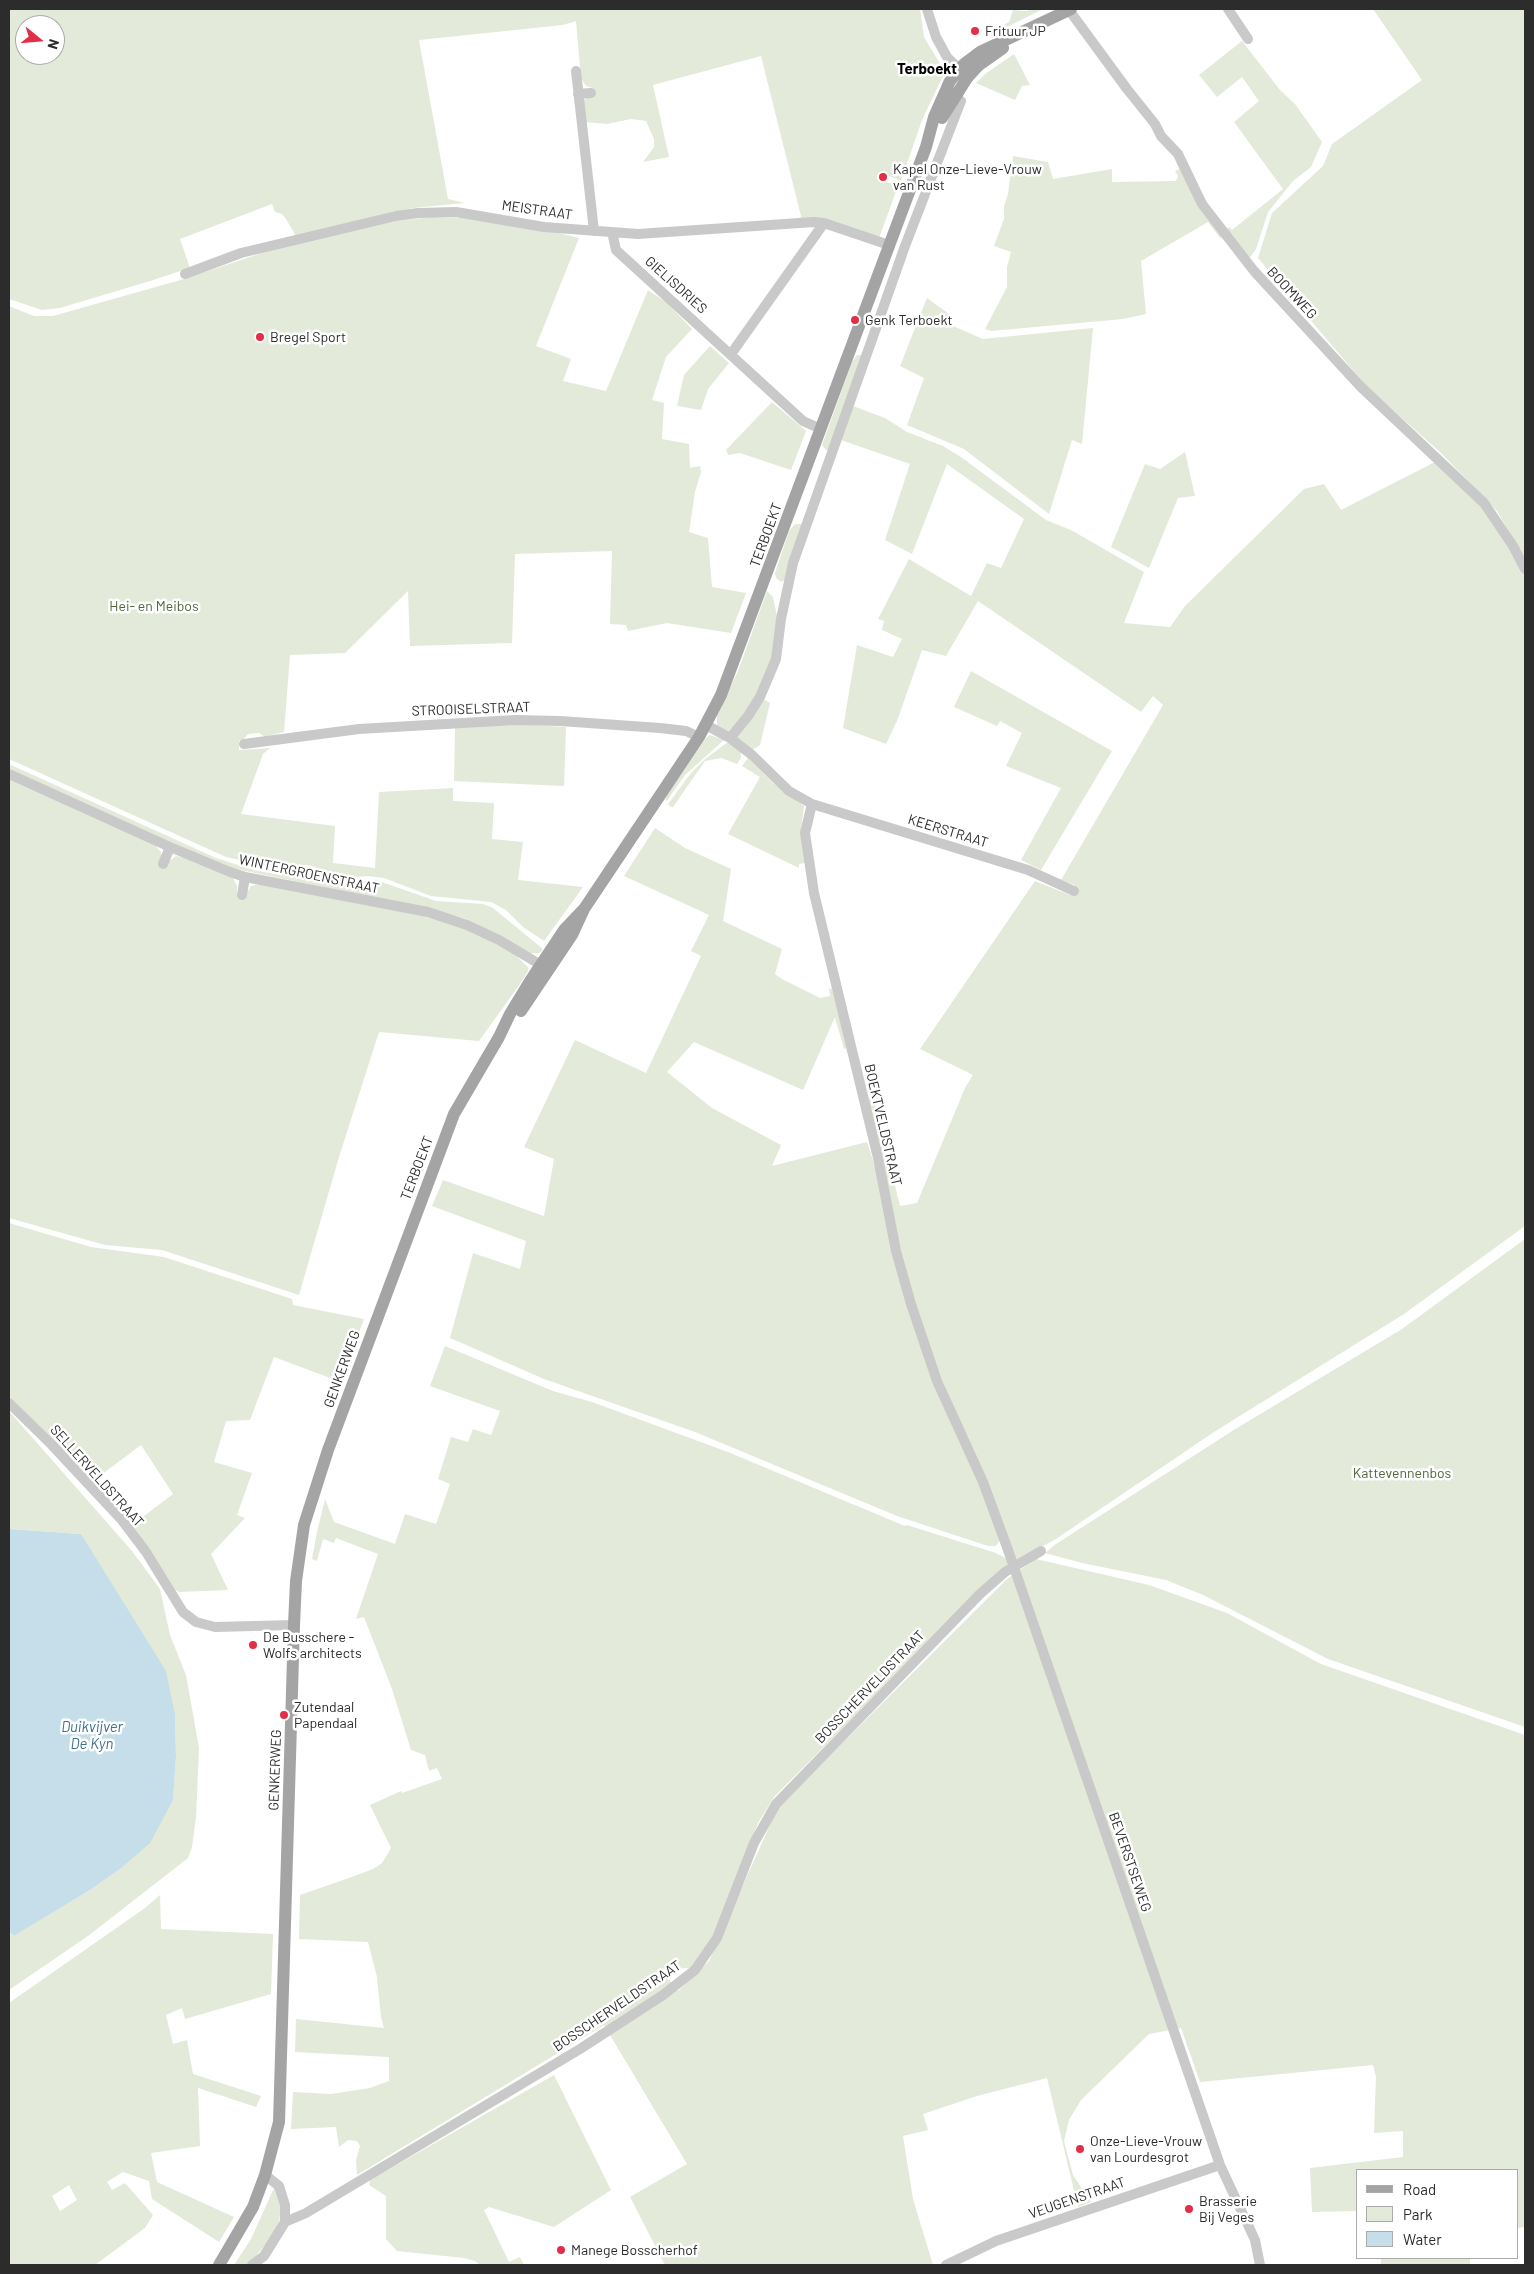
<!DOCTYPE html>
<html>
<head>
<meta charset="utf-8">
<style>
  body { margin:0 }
  #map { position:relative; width:1534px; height:2274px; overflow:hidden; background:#fff; font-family:Barlow,sans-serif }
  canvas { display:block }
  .frame { position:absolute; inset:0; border:10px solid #2c2c2c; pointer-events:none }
  .legend { position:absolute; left:1356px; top:2169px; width:162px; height:90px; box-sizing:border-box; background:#fff; border:1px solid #ababab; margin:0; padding:6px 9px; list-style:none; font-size:15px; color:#2c2c2c }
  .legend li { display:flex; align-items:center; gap:10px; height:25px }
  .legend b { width:25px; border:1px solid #ababab }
  .north { position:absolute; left:15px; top:15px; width:50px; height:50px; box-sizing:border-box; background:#fff; border:1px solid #ababab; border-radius:50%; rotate:107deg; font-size:14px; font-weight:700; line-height:20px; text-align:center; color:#2c2c2c }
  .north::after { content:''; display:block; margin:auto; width:18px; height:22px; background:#e22e47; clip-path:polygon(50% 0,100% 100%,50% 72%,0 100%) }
</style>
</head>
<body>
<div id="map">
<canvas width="1534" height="2274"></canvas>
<div class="frame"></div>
<ul class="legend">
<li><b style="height:6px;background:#a4a4a4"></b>Road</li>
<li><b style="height:14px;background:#e3ead9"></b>Park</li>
<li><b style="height:14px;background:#c5deea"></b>Water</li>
</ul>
<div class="north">N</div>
</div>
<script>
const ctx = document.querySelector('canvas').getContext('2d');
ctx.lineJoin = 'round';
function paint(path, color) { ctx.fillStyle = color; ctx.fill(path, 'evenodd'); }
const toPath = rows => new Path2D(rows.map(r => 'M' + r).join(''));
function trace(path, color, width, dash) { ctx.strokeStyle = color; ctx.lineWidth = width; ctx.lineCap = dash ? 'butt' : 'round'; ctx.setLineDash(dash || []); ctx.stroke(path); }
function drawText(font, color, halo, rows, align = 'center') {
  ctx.font = font + ' Barlow,sans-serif'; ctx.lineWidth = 5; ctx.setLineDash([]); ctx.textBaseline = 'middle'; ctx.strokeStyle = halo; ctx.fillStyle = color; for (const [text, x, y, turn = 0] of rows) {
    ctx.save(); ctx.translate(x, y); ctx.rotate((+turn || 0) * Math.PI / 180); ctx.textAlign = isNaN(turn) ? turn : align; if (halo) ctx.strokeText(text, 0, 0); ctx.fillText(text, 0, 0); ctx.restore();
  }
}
paint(toPath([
  [9,9,920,9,924,37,945,72,922,120,901,181,880,172,879,174,878,179,898,186,879,238,800,219,801,216,761,56,653,85,669,157,643,162,654,147,654,139,646,121,631,119,607,124,586,122,583,103,585,99,594,95,593,88,586,86,581,78,576,21,563,25,419,40,448,199,465,203,413,208,296,236,286,219,282,214,275,212,272,204,180,239,190,268,150,281,60,308,42,310,9,299],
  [25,25,55,25,55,55,25,55],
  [1034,9,1043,9,999,31,998,28,1009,22,1013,10,1026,11],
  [1373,9,1525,9,1525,559,1497,511,1440,452,1368,388,1258,258,1272,213,1323,166,1332,144,1422,80],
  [1242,41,1280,90,1295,104,1322,142,1311,167,1293,181,1268,212,1256,249,1248,260,1226,230,1229,227,1232,230,1283,189,1234,122,1259,101,1242,77,1217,97,1199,75],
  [1014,54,1030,85,1022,86,1015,100,976,83,985,74],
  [1013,156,1048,162,1053,179,1112,169,1112,182,1176,181,1178,176,1175,171,1181,168,1222,237,1220,238,1208,222,1141,261,1146,314,1123,319,991,331,985,329,1007,287,1007,267,1011,252,994,246,1004,219,1004,206,1008,194],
  [432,217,462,218,559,233,579,238,536,346,571,359,563,381,606,391,648,290,666,302,692,329,666,357,652,400,664,403,662,439,689,444,690,468,700,466,701,472,695,492,689,532,708,538,712,587,746,593,731,633,667,623,628,631,626,625,610,624,612,551,515,554,512,643,410,646,408,591,345,653,290,655,284,732,265,737,259,733,248,734,243,740,239,741,239,750,270,748,263,754,241,814,335,826,333,863,375,868,379,792,453,788,453,801,494,803,492,839,523,842,518,880,583,887,544,941,523,927,506,910,491,902,431,896,384,878,368,876,343,878,309,865,297,865,274,868,226,857,9,759,9,306,34,316,53,316,184,279,283,246,396,221],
  [927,298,949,314,953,326,983,339,1093,328,1082,444,1072,440,1049,514,964,449,907,425,924,378,900,366],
  [710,346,729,363,708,389,701,410,677,406,684,375],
  [857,355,862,355,828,451,826,450,822,445,852,362],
  [772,402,806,431,791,470,740,453,728,455,726,450],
  [853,406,885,418,907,432,943,446,961,457,1046,520,1071,530,1144,572,1124,623,1170,627,1185,606,1304,489,1324,484,1341,510,1435,462,1479,504,1515,557,1525,576,1525,1226,1404,1314,1214,1432,1056,1539,1015,1561,937,1367,917,1309,901,1256,867,1098,873,1096,900,1206,917,1203,965,1088,973,1075,920,1049,1035,881,1070,895,1075,885,1061,880,1163,705,1153,696,1141,712,978,601,946,656,922,650,897,721,886,744,843,728,857,645,893,657,902,639,882,630,884,621,878,619,909,559,971,596,987,563,1001,568,1024,519,947,464,912,554,885,540,910,464,841,440],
  [1185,452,1195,496,1178,498,1149,568,1111,547,1145,464,1160,469],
  [795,524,802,524,785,580,781,582,776,578,775,573,789,531],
  [767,591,773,597,777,616,775,656,747,713,727,733,717,727,717,715,738,671],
  [971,671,1112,751,1041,870,1021,860,1061,788,1006,766,1022,733,1000,721,997,726,954,707],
  [765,700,770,703,760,745,751,751,735,739,759,702],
  [515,724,566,727,564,786,454,781,455,728],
  [710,735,724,740,685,775,666,802,666,797,706,738],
  [728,742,741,751,741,758,737,764,721,758,705,761,673,807,671,807,668,804,691,773,705,759],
  [748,758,773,783,804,806,801,831,805,863,799,864,799,868,728,834,760,777,742,766],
  [9,764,216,858,257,871,278,874,303,867,311,868,336,880,348,883,376,880,436,901,483,904,493,908,543,949,540,953,529,953,466,919,426,908,226,867,15,772,9,768],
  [9,779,155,845,161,852,161,858,169,861,176,856,184,858,233,878,237,886,237,894,245,896,251,886,260,884,420,915,457,925,511,951,528,967,528,971,520,984,479,1041,379,1032,339,1157,299,1295,162,1250,105,1245,9,1218],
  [655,828,685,848,731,869,723,921,782,949,775,974,782,979,820,998,830,996,829,988,832,989,847,1048,844,1049,835,1017,803,1090,694,1042,667,1072,712,1108,781,1145,772,1166,867,1142,879,1179,890,1238,1000,1540,996,1546,988,1546,897,1516,695,1432,544,1379,450,1338,473,1253,520,1269,526,1241,432,1206,443,1180,544,1216,554,1159,524,1147,575,1040,646,1073,701,956,691,951,709,915,624,876],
  [9,1223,91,1247,164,1257,292,1299,293,1305,364,1319,341,1382,274,1357,250,1420,226,1421,214,1462,252,1473,237,1515,245,1518,211,1554,228,1590,179,1592,174,1589,132,1525,173,1494,141,1445,93,1481,9,1396],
  [1525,1239,1525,1727,1328,1659,1203,1595,1166,1580,1082,1563,1045,1553,1056,1544,1237,1428,1402,1329],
  [445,1346,553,1391,592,1402,728,1452,905,1526,907,1525,996,1553,1007,1559,1008,1566,971,1599,774,1797,758,1823,713,1937,692,1968,661,1969,678,1991,709,1961,778,1807,1007,1579,1036,1559,1149,1585,1227,1613,1321,1664,1525,1735,1525,2227,1518,2228,1518,2170,1358,2170,1358,2211,1312,2212,1310,2168,1403,2157,1403,2131,1374,2133,1376,2077,1373,2065,1200,2082,1181,2028,1149,2034,1081,2100,1069,2120,1064,2141,1073,2175,1091,2202,1078,2207,1047,2078,977,2096,923,2114,928,2130,903,2136,913,2199,933,2265,665,2265,630,2197,687,2164,604,2025,357,2175,356,2160,360,2146,357,2141,348,2140,339,2147,336,2127,291,2129,293,2092,331,2094,370,2088,389,2081,389,2057,295,2052,296,2019,384,2028,381,2017,377,1977,368,1942,299,1939,300,1895,349,1878,373,1869,382,1863,391,1848,370,1805,401,1791,402,1793,442,1779,437,1768,429,1771,425,1755,411,1750,392,1689,364,1617,356,1619,378,1554,336,1538,334,1543,323,1539,317,1561,312,1559,317,1532,325,1499,334,1522,395,1544,405,1514,436,1524,450,1484,438,1479,451,1437,468,1442,473,1429,491,1435,500,1411,430,1386],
  [9,1411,132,1551,160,1589,170,1635,186,1675,199,1748,196,1817,192,1847,188,1858,88,1936,9,1990,9,1931,14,1936,90,1890,120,1869,173,1800,176,1756,175,1715,81,1534,9,1529],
  [160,1895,161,1929,273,1934,271,1994,185,2019,182,2008,166,2015,173,2044,187,2040,193,2074,261,2096,256,2107,198,2088,200,2146,151,2153,157,2182,234,2217,219,2242,152,2199,149,2181,123,2172,107,2182,112,2190,125,2183,153,2215,145,2228,95,2265,9,2265,9,2003,145,1908],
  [69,2185,77,2200,60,2211,52,2196],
  [554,2075,611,2190,554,2227,489,2207,484,2210,509,2262,520,2257,524,2265,480,2265,475,2261,464,2258,397,2251,386,2239,386,2196,369,2185,370,2180],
  [274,2188,279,2194,281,2208,279,2222,273,2236,248,2265,234,2265,251,2239],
  [1381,2258,1470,2258,1470,2265,1381,2265]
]), '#e3ead9');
paint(toPath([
  [9,1529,81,1534,166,1671,175,1715,176,1756,173,1800,150,1843,120,1869,90,1890,14,1936,9,1931]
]), '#c5deea');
trace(toPath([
  [927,9,936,37,947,57,964,74],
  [1228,9,1248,39],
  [1069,10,1127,89,1155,124,1161,136,1178,154,1202,204,1254,271,1361,387,1484,503,1513,546,1525,569],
  [576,71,594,231],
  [578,94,591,93],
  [612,232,616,250,803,421,821,429],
  [185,274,241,253,396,216,418,213,456,212,544,227,638,234,814,222,824,223,889,245],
  [731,354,824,223],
  [706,725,730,738,752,755,789,791,812,804,1028,870,1074,891],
  [730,738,748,716,760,697,776,659,781,619,793,563,905,246,961,101,951,94],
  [244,744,359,729,515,720,560,721,660,728,686,731,699,737],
  [9,774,170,847,230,872,245,877,428,912,467,925,499,940,546,968],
  [812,804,805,833,814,893,878,1158,896,1251,911,1304,937,1381,983,1482,1008,1550,1220,2165,1255,2240,1260,2265],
  [163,864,170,847],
  [242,895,245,877],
  [9,1403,51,1444,121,1519,146,1552,183,1612,196,1622,215,1627,294,1625],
  [285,2222,306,2213,580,2049,663,1995,695,1970,717,1938,754,1843,776,1804,980,1594,1005,1572,1041,1551],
  [252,2265,264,2256,285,2222,285,2205,279,2186,265,2175],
  [946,2265,996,2241,1220,2165]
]), '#c9c9c9', 10);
trace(toPath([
  [942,118,967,78,979,65,1003,48],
  [521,1011,572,935,584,909,699,737,721,695,926,147,934,117,950,81,964,64,980,52,1071,9],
  [219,2265,253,2207,265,2175,279,2122,294,1625,296,1581,304,1525,328,1450,454,1114,499,1037,510,1014,530,981,564,930,584,909]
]), '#a4a4a4', 12);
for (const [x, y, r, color] of [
  [975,31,5,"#e22e47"],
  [883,177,5,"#e22e47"],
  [855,320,5,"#e22e47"],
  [260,337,5,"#e22e47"],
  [253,1645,5,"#e22e47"],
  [284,1715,5,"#e22e47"],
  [1080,2149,5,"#e22e47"],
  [1189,2209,5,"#e22e47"],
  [561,2250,5,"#e22e47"]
]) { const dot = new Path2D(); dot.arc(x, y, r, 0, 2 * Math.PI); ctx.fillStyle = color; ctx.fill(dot); trace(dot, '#fff', 2); }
drawText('14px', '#2c2c2c', '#fff', [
  ["Frituur JP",985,31],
  ["Kapel Onze-Lieve-Vrouw",893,169],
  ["van Rust",893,185],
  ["Genk Terboekt",865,320],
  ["Bregel Sport",270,337],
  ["De Busschere -",263,1637],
  ["Wolfs architects",263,1653],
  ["Zutendaal",294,1707],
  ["Papendaal",294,1723],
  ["Onze-Lieve-Vrouw",1090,2141],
  ["van Lourdesgrot",1090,2157],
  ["Brasserie",1199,2201],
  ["Bij Veges",1199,2217],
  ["Manege Bosscherhof",571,2250]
], 'left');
drawText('14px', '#2c2c2c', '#fff', [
  ["MEISTRAAT",537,210,8],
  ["GIELISDRIES",676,285,42],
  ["BOOMWEG",1292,293,47],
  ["TERBOEKT",766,535,-70],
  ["STROOISELSTRAAT",471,709,-2],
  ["KEERSTRAAT",948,831,17],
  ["WINTERGROENSTRAAT",309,874,12],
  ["BOEKTVELDSTRAAT",883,1125,77],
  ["TERBOEKT",417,1168,-69],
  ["GENKERWEG",342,1369,-70],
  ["SELLERVELDSTRAAT",97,1476,48],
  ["BOSSCHERVELDSTRAAT",870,1687,-46],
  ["GENKERWEG",275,1770,-88],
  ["BEVERSTSEWEG",1130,1862,71],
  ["BOSSCHERVELDSTRAAT",617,2006,-34],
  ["VEUGENSTRAAT",1077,2198,-19]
]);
drawText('14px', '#52663a', '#fff', [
  ["Hei- en Meibos",154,606],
  ["Kattevennenbos",1402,1473]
]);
drawText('bold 15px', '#000', '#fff', [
  ["Terboekt",927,69]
]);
drawText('italic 15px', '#3c728c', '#fff', [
  ["Duikvijver",92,1727],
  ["De Kyn",92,1744]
]);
</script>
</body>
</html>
